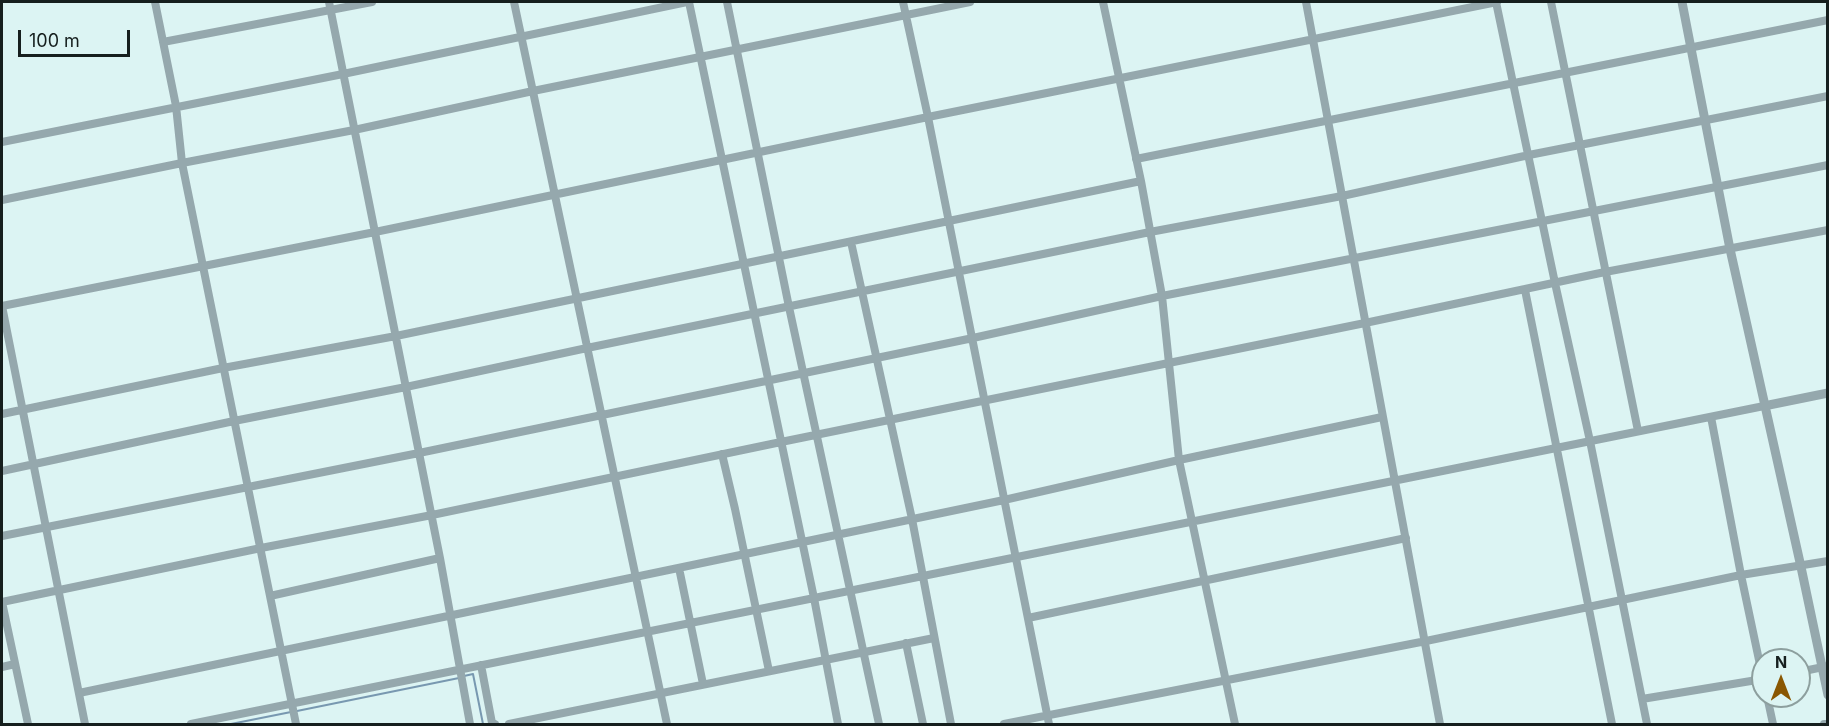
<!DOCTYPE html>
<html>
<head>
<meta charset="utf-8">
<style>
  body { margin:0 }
  #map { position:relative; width:1829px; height:726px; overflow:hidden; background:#dcf4f3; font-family:Inter,sans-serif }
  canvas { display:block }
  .frame { position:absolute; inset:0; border:3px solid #161f1e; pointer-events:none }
  .north { position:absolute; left:1751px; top:648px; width:60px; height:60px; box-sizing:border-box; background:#dcf4f3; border:2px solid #8d9f9e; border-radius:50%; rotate:0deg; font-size:16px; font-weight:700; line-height:24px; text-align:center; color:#161f1e }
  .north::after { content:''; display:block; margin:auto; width:21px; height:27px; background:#8a5702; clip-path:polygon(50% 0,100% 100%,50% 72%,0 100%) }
  .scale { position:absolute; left:18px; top:30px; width:112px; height:27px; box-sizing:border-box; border:3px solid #161f1e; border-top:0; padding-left:8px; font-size:18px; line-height:21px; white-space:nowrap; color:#161f1e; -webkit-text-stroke:4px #dcf4f3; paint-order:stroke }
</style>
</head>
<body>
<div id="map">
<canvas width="1829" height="726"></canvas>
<div class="frame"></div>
<div class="north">N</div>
<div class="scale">100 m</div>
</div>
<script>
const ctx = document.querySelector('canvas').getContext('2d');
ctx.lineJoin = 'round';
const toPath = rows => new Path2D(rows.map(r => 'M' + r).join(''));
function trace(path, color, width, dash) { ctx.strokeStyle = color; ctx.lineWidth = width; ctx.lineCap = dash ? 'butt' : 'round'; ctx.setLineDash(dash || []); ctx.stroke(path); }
trace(toPath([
  [464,676,473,674,483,724],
  [297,711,459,678],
  [231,724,291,712]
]), '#7898b0', 2);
trace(toPath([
  [155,2,176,106,182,163,296,724],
  [329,2,440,558,470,724],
  [514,2,667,724],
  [689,2,814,598,838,724],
  [727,2,789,307,879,724],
  [903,2,928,117,1049,724],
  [1103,2,1141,181,1162,296,1179,460,1235,724],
  [1306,2,1440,724],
  [1496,2,1555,283,1590,441,1647,724],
  [1551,2,1638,431],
  [163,42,372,2],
  [2,142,343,74,687,2],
  [1136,159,1828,20],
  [2,200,182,163,354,130,533,91,970,2],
  [851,242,912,519,951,724],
  [1525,290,1612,724],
  [2,306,375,232,928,117,1497,2],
  [2,306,85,724],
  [2,414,223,368,396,336,1141,181],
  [1711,417,1741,575,1763,679],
  [722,454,735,509,769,671],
  [2,471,234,421,406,387,587,348,1150,232,1342,196,1529,155,1828,96],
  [2,536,419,453,973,338,1162,296,1828,165],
  [679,568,703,684],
  [270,596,440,558],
  [2,602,261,548,432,515,781,442,1365,323,1605,272,1828,230],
  [2,602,28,724],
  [1028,618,1406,538],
  [906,643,923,724],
  [481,665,492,723,495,724],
  [2,667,15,664],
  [1799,672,1828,666],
  [79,693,1004,500,1179,460,1382,417],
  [1767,696,1773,724],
  [1642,699,1763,679],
  [191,724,1764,406],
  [509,724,934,638],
  [1004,724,1426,641,1741,575,1828,561],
  [1824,724,1828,724]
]), '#95a8ad', 8);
trace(toPath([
  [1682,2,1730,249,1801,567,1828,695],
  [1764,406,1828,393]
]), '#95a8ad', 9);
</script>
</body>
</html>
